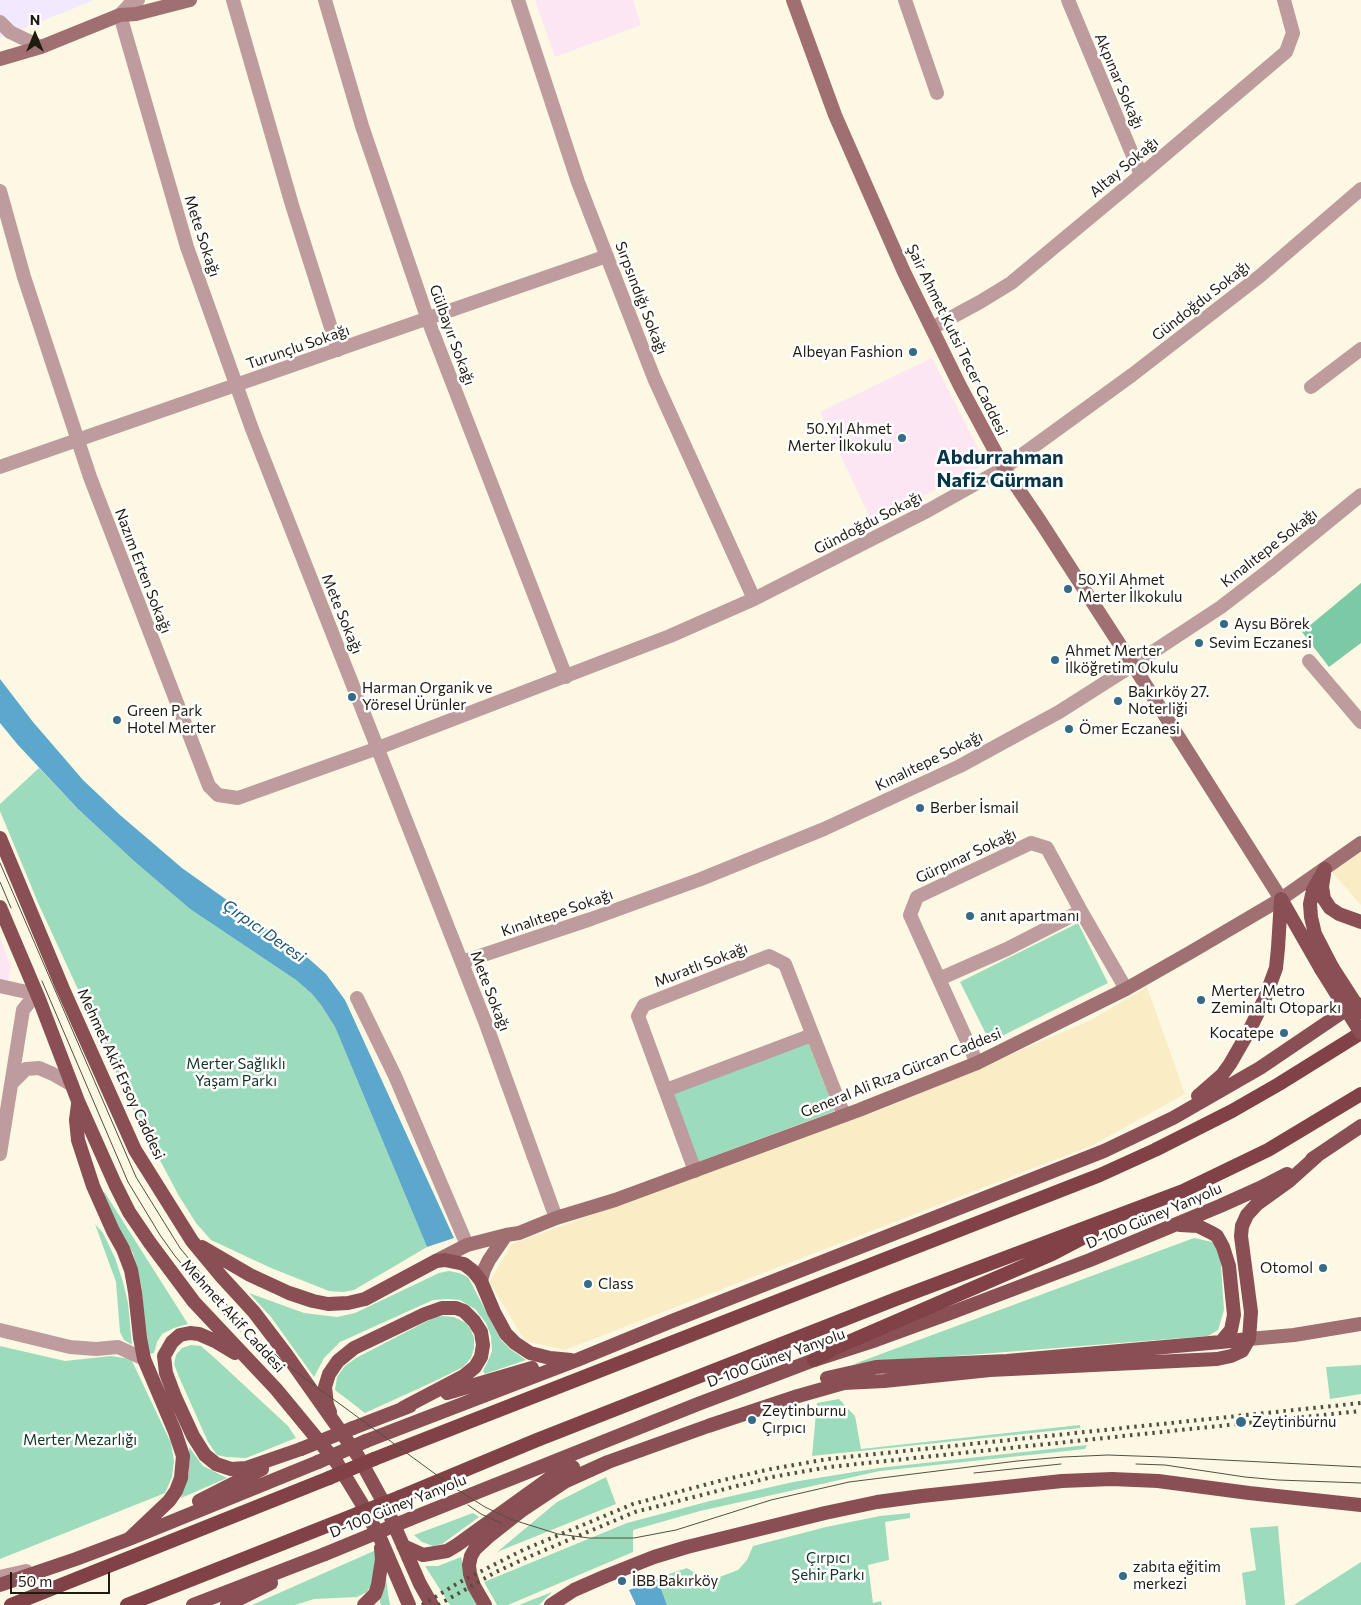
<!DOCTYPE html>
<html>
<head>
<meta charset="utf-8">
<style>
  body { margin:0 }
  #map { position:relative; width:1361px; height:1605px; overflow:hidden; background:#fdf8e4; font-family:Commissioner,sans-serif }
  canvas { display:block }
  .north { position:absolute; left:10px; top:10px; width:50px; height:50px; -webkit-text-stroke:4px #fff; paint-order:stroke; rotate:0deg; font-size:14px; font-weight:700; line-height:20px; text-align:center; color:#1e1b0f }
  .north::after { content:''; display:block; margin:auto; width:18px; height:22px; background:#1e1b0f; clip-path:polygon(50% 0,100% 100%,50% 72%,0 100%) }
  .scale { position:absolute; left:10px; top:1572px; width:100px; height:22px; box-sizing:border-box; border:2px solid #1e1b0f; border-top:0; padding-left:6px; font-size:15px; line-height:18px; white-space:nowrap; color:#1e1b0f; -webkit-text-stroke:4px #fff; paint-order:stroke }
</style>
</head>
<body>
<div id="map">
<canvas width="1361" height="1605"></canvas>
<div class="north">N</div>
<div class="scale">50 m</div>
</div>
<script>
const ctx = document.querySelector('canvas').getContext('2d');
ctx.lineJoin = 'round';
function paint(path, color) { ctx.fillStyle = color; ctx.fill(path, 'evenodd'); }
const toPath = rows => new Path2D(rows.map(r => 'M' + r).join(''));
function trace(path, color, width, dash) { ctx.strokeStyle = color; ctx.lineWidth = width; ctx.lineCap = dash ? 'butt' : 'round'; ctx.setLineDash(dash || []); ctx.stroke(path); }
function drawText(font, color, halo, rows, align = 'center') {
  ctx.font = font + ' Commissioner,sans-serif'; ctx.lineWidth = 5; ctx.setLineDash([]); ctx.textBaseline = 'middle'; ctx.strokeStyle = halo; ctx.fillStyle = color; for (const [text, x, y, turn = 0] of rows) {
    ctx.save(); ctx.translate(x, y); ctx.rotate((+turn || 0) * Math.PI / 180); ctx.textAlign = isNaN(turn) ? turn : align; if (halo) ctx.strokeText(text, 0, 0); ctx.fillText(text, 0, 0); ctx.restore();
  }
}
paint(toPath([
  [1361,852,1361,905,1332,872],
  [1147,987,1185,1094,1093,1145,565,1350,525,1341,489,1282,512,1244,890,1106,1091,1020]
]), '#faedc5');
paint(toPath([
  [0,0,95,0,0,38]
]), '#f3e9fe');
paint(toPath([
  [535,0,633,0,641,25,555,57],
  [932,358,986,464,872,522,820,412],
  [0,938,11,965,8,983,0,980]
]), '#fce6f4');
paint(toPath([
  [39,768,78,809,134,861,190,909,296,980,312,994,321,1005,335,1027,427,1247,354,1290,343,1292,329,1291,271,1268,211,1240,196,1223,179,1196,137,1117,39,905,0,811,0,804],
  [1078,923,1108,983,990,1042,960,982],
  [808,1042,835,1111,698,1162,672,1093],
  [102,1192,105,1193,188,1324,174,1328,162,1334,157,1342,154,1353,149,1354,143,1324,142,1289,133,1253,118,1227],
  [95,1224,103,1233,115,1258,123,1282,128,1303,132,1345,124,1340,120,1332,116,1282],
  [1194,1238,1212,1242,1220,1252,1224,1310,1218,1330,1208,1336,854,1364],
  [449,1271,459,1273,468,1277,501,1340,510,1349,526,1360,485,1374,483,1371,488,1361,492,1351,491,1336,486,1323,475,1309,460,1300,447,1299,433,1300,340,1342,324,1358,314,1377,271,1317,249,1293,304,1313,337,1317,355,1313,439,1273],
  [443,1316,454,1317,466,1323,471,1330,474,1338,474,1348,471,1358,463,1367,435,1381,365,1413,335,1390,337,1377,345,1366,356,1358,435,1317],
  [191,1345,201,1346,217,1360,288,1426,296,1438,246,1458,227,1457,217,1455,208,1442,179,1377,174,1364,176,1355,182,1348],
  [0,1346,65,1361,111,1356,131,1359,171,1443,174,1461,172,1477,165,1493,0,1559],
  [1361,1365,1361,1394,1330,1399,1326,1367],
  [839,1399,855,1416,861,1449,1080,1425,1080,1428,812,1456,817,1403],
  [1087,1445,1085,1449,880,1471,700,1511,633,1530,633,1552,508,1605,497,1605,484,1582,627,1523,710,1501,793,1482,879,1468],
  [189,1447,203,1466,227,1478,181,1498,189,1473],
  [606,1477,616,1504,497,1552,557,1502],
  [473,1513,479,1517,442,1544,433,1546,422,1542,414,1535],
  [910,1513,910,1518,885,1522,889,1560,868,1565,873,1603,881,1601,882,1605,667,1605,657,1578,687,1568,701,1577,717,1578,738,1570,747,1560,753,1546,826,1527,880,1516],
  [1278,1526,1285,1605,1246,1605,1242,1573,1256,1570,1250,1528],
  [376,1550,372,1583,367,1592,357,1597,314,1599,295,1605,252,1605],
  [461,1557,468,1582,479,1605,450,1605,425,1566,438,1566],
  [1361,1562,1361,1605,1294,1605],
  [386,1577,388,1594,390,1605,381,1605,379,1599],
  [552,1592,539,1605,519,1605]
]), '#9cdbbc');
paint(toPath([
  [1361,583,1361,643,1329,667,1302,632]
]), '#7cc9a5');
paint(toPath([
  [0,679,33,722,83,780,120,815,182,868,308,958,326,974,345,1000,454,1238,427,1247,335,1027,321,1005,312,994,296,980,190,909,134,861,78,809,18,745,0,723],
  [657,1578,667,1605,636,1605,629,1590]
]), '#5ca7cc');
trace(toPath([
  [138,0,133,1,120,15,187,247,252,429,486,1024,556,1218],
  [233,0,292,205,338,350],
  [325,0,362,126,428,320,566,677],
  [518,0,578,182,654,378,754,599],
  [905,0,937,93],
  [1068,0,1141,175],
  [0,22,10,32,41,47],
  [0,191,24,277,90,477,209,786,218,795,238,798,378,748,670,636,754,599,929,510,1004,468,1132,375,1260,276,1361,189],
  [932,328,980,302,1011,283,1141,175,1286,52,1293,33,1284,0],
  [1311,387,1361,349],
  [0,467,607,256],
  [1309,661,1361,722],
  [462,962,591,919,701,879,824,829,960,766,1059,712,1133,665,1221,607,1269,570,1361,495],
  [939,979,1007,949,1081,911],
  [0,986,36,994,23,1010,0,1154],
  [357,998,395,1076,467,1245],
  [977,1063,910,915,917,897,1031,843,1047,848,1081,911,1126,989],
  [12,1083,26,1069,39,1068,53,1074,72,1085],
  [666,1090,812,1035],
  [695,1171,638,1016,644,1005,769,956,785,964,844,1115],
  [0,1330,70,1347,96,1349,118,1347,144,1359],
  [0,1577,26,1571]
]), '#be9c9d', 14);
trace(toPath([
  [793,0,835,115,904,272,960,386,1004,468,1040,521,1133,665,1281,899],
  [0,59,41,47,120,15,136,14,190,0],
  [436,1261,467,1245,506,1235,519,1233,556,1218,615,1200,859,1110,977,1063,1126,989,1191,952,1281,899,1361,843],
  [481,1281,484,1270,489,1260,506,1235],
  [1249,1339,1294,1335,1361,1324]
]), '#a06f72', 14);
trace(toPath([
  [0,838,63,989,135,1150,192,1241,221,1276,254,1312,286,1354,358,1456,387,1509,420,1584,432,1605],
  [1325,869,1313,890,1310,904,1311,917,1315,934,1332,967],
  [1324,874,1322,887,1324,899,1330,908,1339,914,1361,922],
  [1281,899,1321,969],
  [0,907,39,999,78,1101,115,1184,129,1212,150,1243,194,1302,276,1389,337,1463,362,1504,381,1540,409,1605],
  [1198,1096,1222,1075,1230,1064,1249,1031,1265,998,1276,968,1278,948,1281,899],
  [78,1104,76,1120,78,1140,93,1186,113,1231,123,1249,131,1270,135,1292,140,1338,144,1359,175,1432,183,1456,181,1478,176,1491,169,1501,129,1539],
  [1312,1159,1361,1126],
  [1180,1225,1198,1226,1212,1233,1217,1236,1223,1247,1229,1266,1234,1315,1231,1330,1221,1342],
  [202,1247,250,1275,289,1293,313,1301,328,1304,348,1303,365,1299,436,1261,445,1260,464,1264,473,1271,481,1281,494,1312,506,1334,515,1343,530,1353,550,1358,571,1360],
  [235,1353,215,1341,199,1334,190,1333,180,1335,172,1342,164,1356,166,1373,175,1397,193,1436,205,1455,216,1464,231,1469,246,1468,301,1449],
  [827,1378,876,1367,1007,1361,1221,1342,1249,1339],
  [447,1393,532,1368],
  [330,1412,327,1405,325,1387,329,1374,338,1361,354,1348,425,1314,442,1308,456,1308,464,1311,474,1321,481,1332,483,1345,481,1357,475,1367,464,1376,403,1408],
  [353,1428,410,1406],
  [366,1441,577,1360,672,1321,1104,1151,1173,1118,1260,1068,1356,1003],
  [199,1501,262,1469],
  [410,1519,698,1404,814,1360,876,1340,953,1312,1090,1260,1220,1206,1260,1188,1287,1174],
  [403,1546,423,1555,447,1551,457,1545,550,1478,573,1467],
  [0,1585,76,1559,129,1539,318,1462],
  [193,1605,325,1554],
  [227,1605,271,1583],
  [364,1605,375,1594,378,1585,382,1559,381,1548],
  [485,1605,474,1586,470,1574,469,1565,471,1556,475,1549,488,1537,521,1511,566,1481,608,1462,708,1426,798,1396,844,1383,884,1381,990,1370,1217,1359,1231,1356,1242,1351,1249,1339,1251,1312,1241,1236,1242,1226,1247,1215,1257,1204,1289,1181,1318,1155],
  [551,1605,574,1590,606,1576,654,1557,687,1547,825,1513,877,1502,922,1496,1062,1481,1112,1479,1158,1481,1249,1493,1361,1505]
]), '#8a4f54', 14);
trace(toPath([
  [814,1360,837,1347,1052,1254,1092,1233],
  [374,1459,1100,1175,1155,1150,1232,1111,1279,1084,1361,1033],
  [400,1497,537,1440,896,1299,1183,1191,1268,1150,1361,1094],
  [11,1605,329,1478],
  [127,1605,357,1514]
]), '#804147', 14);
trace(toPath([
  [0,863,136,1177,180,1248,246,1328,288,1366,453,1487,485,1507,510,1519,558,1534,589,1538,634,1538,676,1530,771,1500,849,1482,1017,1461,1063,1457,1108,1455,1164,1457,1361,1467],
  [0,882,11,908],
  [42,981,128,1182,160,1235,175,1256,220,1310,240,1331],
  [1136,1464,1165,1465,1245,1477,1278,1480,1361,1483],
  [974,1473,1061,1464],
  [468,1505,481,1514,501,1523]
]), '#535042', 1);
trace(toPath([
  [422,1605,458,1583,523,1550,633,1504,723,1480,771,1469,828,1459,1361,1403],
  [438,1605,496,1572,526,1558,635,1512,772,1477,829,1467,1361,1411]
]), '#535042', 4, [2.5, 5]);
trace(toPath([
  [1332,967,1361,1012],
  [1321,969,1361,1033],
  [301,1449,353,1428],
  [318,1462,366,1441],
  [325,1554,410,1519]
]), '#8a4f54', 14);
trace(toPath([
  [329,1478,374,1459],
  [357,1514,400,1497]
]), '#804147', 14);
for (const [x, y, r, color] of [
  [913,352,5,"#346b86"],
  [902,438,5,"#346b86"],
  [1068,589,5,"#346b86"],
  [1224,624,5,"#346b86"],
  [1199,643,5,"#346b86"],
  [1055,660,5,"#346b86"],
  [352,697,5,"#346b86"],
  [1118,701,5,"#346b86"],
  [117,720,5,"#346b86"],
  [1069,729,5,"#346b86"],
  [920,808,5,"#346b86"],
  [970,916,5,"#346b86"],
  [1201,1000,5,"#346b86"],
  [1284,1033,5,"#346b86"],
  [1323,1268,5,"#346b86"],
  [588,1284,5,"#346b86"],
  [752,1420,5,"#346b86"],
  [1241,1422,6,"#346b86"],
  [1123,1576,5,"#346b86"],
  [622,1581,5,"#346b86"]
]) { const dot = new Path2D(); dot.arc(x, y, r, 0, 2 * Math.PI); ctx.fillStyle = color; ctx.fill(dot); trace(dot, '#fff', 2); }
drawText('15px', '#1e1b0f', '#fff', [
  ["Akpınar Sokağı",1119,81,67],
  ["Altay Sokağı",1124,167,-40],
  ["Mete Sokağı",202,236,72],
  ["Sırpsındığı Sokağı",641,298,69],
  ["Gündoğdu Sokağı",1201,301,-38],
  ["Gülbayır Sokağı",452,335,70],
  ["Şair Ahmet Kutsi Tecer Caddesi",957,340,64],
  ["Turunçlu Sokağı",298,347,-19],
  ["Gündoğdu Sokağı",868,523,-27],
  ["Kınalıtepe Sokağı",1269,548,-38],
  ["Nazım Erten Sokağı",143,571,69],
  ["Mete Sokağı",342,614,68],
  ["Kınalıtepe Sokağı",929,761,-26],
  ["Gürpınar Sokağı",966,856,-25],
  ["Kınalıtepe Sokağı",557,913,-19],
  ["Muratlı Sokağı",701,965,-21],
  ["Mete Sokağı",490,991,69],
  ["General Ali Rıza Gürcan Caddesi",901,1073,-22],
  ["Mehmet Akif Ersoy Caddesi",121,1074,65],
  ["D-100 Güney Yanyolu",1154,1216,-23],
  ["Mehmet Akif Caddesi",233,1316,48],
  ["D-100 Güney Yanyolu",776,1358,-20],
  ["D-100 Güney Yanyolu",398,1506,-22]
]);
drawText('15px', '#1e1b0f', '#fff', [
  ["Albeyan Fashion",903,352,"right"],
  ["50.Yıl Ahmet",892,429,"right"],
  ["Merter İlkokulu",892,446,"right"],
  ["50.Yil Ahmet",1078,580],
  ["Merter İlkokulu",1078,597],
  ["Aysu Börek",1234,624],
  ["Sevim Eczanesi",1209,643],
  ["Ahmet Merter",1065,651],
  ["İlköğretim Okulu",1065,668],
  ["Harman Organik ve",362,688],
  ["Yöresel Ürünler",362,705],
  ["Bakırköy 27.",1128,692],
  ["Noterliği",1128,709],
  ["Green Park",127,711],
  ["Hotel Merter",127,728],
  ["Ömer Eczanesi",1079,729],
  ["Berber İsmail",930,808],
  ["anıt apartmanı",980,916],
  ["Merter Metro",1211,991],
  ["Zeminaltı Otoparkı",1211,1008],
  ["Kocatepe",1274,1033,"right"],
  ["Otomol",1313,1268,"right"],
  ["Class",598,1284],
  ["Zeytinburnu",762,1411],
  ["Çırpıcı",762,1428],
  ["Zeytinburnu",1252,1422],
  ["zabıta eğitim",1133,1567],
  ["merkezi",1133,1584],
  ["İBB Bakırköy",632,1581]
], 'left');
drawText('15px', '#113425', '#fff', [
  ["Merter Sağlıklı",236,1064],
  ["Yaşam Parkı",236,1081],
  ["Merter Mezarlığı",80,1440],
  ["Çırpıcı",828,1558],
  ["Şehir Parkı",828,1575]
]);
drawText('italic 16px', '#1a5570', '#fff', [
  ["Çırpıcı Deresi",264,931,35]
]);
drawText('bold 20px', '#043549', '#fff', [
  ["Abdurrahman",1000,457],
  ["Nafiz Gürman",1000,480]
]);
</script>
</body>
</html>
